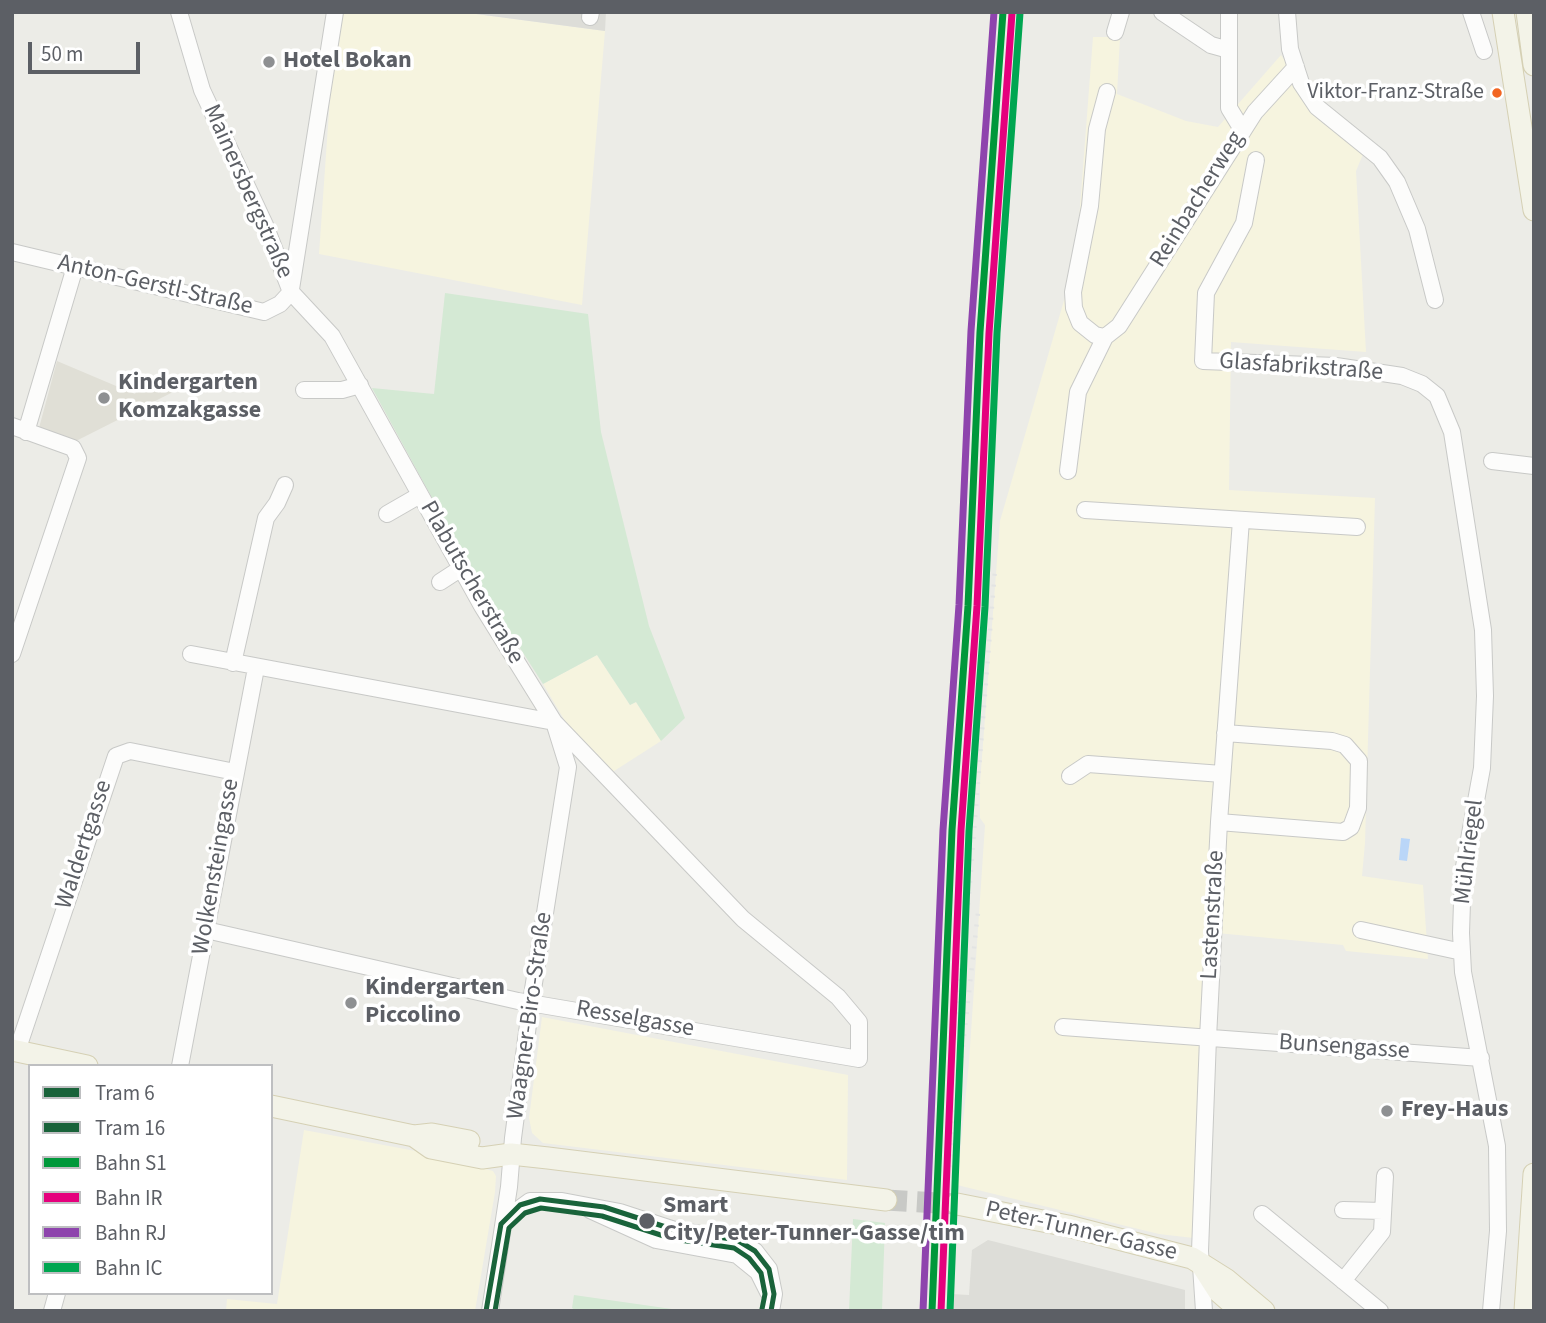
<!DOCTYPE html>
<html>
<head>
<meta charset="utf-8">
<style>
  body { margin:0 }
  #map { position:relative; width:1546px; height:1323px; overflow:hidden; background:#ecece7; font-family:"Source Sans 3",sans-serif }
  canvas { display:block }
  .frame { position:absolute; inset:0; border:14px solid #5c5f65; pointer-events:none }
  .legend { position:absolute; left:28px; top:1064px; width:245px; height:231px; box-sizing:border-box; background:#fff; border:2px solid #bebfc1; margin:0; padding:9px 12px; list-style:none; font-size:21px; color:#5c5f65 }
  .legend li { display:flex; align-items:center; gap:14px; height:35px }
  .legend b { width:35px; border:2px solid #bebfc1 }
  .scale { position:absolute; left:28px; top:42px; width:112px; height:32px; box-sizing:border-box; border:4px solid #5c5f65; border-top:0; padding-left:9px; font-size:21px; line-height:24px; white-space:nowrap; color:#5c5f65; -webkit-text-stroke:5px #fff; paint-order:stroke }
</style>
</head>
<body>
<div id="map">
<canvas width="1546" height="1323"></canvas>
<div class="frame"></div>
<ul class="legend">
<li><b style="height:9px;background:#19633a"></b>Tram 6</li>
<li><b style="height:9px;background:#19633a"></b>Tram 16</li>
<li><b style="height:9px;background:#00983a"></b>Bahn S1</li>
<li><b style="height:9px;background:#e5007d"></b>Bahn IR</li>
<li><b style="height:9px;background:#8e44ad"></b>Bahn RJ</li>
<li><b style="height:9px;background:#00a651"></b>Bahn IC</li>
</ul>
<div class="scale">50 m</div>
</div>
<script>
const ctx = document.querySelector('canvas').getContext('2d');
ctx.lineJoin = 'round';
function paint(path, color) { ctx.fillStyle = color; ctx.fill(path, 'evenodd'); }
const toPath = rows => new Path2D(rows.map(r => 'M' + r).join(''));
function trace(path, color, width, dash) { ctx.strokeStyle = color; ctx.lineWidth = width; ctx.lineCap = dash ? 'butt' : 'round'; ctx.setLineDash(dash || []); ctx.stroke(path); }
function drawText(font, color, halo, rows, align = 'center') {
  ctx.font = font + ' "Source Sans 3",sans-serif'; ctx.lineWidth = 7; ctx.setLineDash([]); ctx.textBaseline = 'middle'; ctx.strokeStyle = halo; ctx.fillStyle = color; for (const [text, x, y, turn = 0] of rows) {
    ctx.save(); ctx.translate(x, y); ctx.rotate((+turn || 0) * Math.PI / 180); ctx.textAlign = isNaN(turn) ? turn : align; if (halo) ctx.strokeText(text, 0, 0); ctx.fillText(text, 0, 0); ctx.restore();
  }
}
paint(toPath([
  [336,12,461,12,605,31,582,305,319,254],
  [1093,37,1120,37,1117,94,1186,121,1218,127,1281,55,1310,97,1366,147,1356,171,1366,352,1231,342,1229,490,1375,498,1365,843,1362,876,1423,885,1428,959,1346,951,1343,945,1217,933,1202,1239,1159,1234,957,1185,969,1062,985,825,980,818,980,783,1000,521,1076,259],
  [597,655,630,705,636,702,661,741,611,773,568,726,543,684],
  [542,1017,848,1075,847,1180,543,1143,532,1133,529,1118],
  [304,1130,426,1153,493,1171,496,1176,495,1192,475,1311,226,1311,227,1299,277,1304]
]), '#f6f4df');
paint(toPath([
  [461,12,606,12,605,31],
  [988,1240,1185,1290,1185,1311,951,1311,951,1294,969,1295,972,1250]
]), '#ddddd8');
paint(toPath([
  [57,361,135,394,142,380,173,392,74,442,39,428]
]), '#e0dfd6');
paint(toPath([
  [445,293,588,314,601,432,649,626,685,718,661,741,636,702,630,705,597,655,543,684,479,584,372,388,434,394],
  [853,1219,885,1223,882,1311,849,1311],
  [574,1295,686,1311,577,1311,572,1308]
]), '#d4e9d4');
paint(toPath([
  [1401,838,1410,839,1407,861,1399,860]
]), '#bad6f8');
trace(toPath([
  [886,1200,957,1204]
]), '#c8c9c6', 21, [21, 10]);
const minor = toPath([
  [179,12,202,90,265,225,291,292,332,336,482,606,554,722,743,919,838,997,859,1022,859,1059,518,1001,206,930],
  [1162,12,1211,45,1229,50],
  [1229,12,1229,108,1243,131],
  [1287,12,1290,49,1301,83,1317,107,1380,158,1397,182,1417,229,1435,300],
  [1471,12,1484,51],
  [590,17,591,12],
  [1115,32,1121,12],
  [1256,160,1244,223,1206,293,1203,361,1336,366,1402,376,1422,384,1437,396,1452,432,1483,630,1485,696,1482,768,1463,872,1461,933,1463,972,1497,1146,1498,1231,1491,1311],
  [12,252,264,312,280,304,291,292],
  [291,289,335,12],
  [1105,337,1095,335,1080,323,1074,308,1073,292,1090,206,1097,129,1107,92],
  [304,390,342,390,360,385],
  [12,426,73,448,78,458,12,654],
  [26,432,75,267],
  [1492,461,1534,466],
  [1068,471,1078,392,1105,337,1119,326,1255,112,1296,67],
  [1085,510,1357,527],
  [387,514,420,495],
  [440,582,460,569],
  [191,654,554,722,568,767,531,1002,513,1138,509,1187,490,1311],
  [233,663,266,518,277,503,285,485],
  [1070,776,1088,764,1222,774],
  [1219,822,1343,832,1351,827,1358,808,1359,761,1345,745,1332,741,1225,733],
  [1361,930,1462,952],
  [1063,1027,1481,1058],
  [17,1051,116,756,130,751,235,772],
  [180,1066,256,668],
  [590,1210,656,1240,737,1255,758,1272,768,1292],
  [1343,1210,1383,1211],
  [1262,1214,1380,1311],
  [504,1220,530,1201,562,1201,620,1212,675,1230,737,1240,755,1251,769,1269,774,1294,771,1311],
  [1343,1281,1382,1232,1385,1176],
  [52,1311,57,1293],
  [1204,1311,1200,1251,1208,1038,1219,822,1241,520]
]);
const major = toPath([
  [1503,12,1534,210],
  [1527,12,1534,65],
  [12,1050,87,1066],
  [271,1106,414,1136,432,1134,469,1141],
  [414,1136,431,1148,482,1158,511,1154,548,1158,886,1200],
  [957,1204,1068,1226,1192,1258,1227,1280,1264,1311],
  [1203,1267,1219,1292,1241,1311],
  [1525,1311,1534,1174]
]);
trace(minor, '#c8c9c7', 18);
trace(major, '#d5d0b4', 23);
trace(minor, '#fcfcfb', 16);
trace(major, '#f3f3e8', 21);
trace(toPath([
  [956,1014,969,895,995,569],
  [948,1178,978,913]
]), '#e3e4e3', 4.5, [2, 9]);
trace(toPath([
  [932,1311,952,830,968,606,980,332,1003,12]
]), '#00983a', 7);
trace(toPath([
  [941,1311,961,830,977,606,989,333,1012,13]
]), '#e5007d', 7);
trace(toPath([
  [923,1311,943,830,959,605,971,331,994,12]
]), '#8e44ad', 7);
trace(toPath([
  [950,1311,969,831,985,607,997,333,1020,13]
]), '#00a651', 7);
trace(toPath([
  [486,1311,501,1224,520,1205,540,1199,604,1207,675,1230,737,1240,755,1251,769,1269,774,1294,771,1311]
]), '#19633a', 5);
trace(toPath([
  [495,1311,509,1228,525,1213,541,1208,602,1216,673,1239,734,1248,749,1258,761,1273,765,1294,762,1309]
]), '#19633a', 5);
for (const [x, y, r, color] of [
  [269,62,7,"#8e9092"],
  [1497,93,6,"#f26522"],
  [104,398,7,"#8e9092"],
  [351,1003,7,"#8e9092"],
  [1387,1111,7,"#8e9092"],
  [647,1221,9,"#5c5f65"]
]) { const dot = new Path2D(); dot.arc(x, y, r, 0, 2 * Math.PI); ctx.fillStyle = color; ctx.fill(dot); trace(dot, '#fff', 2.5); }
drawText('22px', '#5c5f65', '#fff', [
  ["Viktor-Franz-Straße",1484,93]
], 'right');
drawText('bold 24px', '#5c5f65', '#fff', [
  ["Hotel Bokan",283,62],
  ["Kindergarten",118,384],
  ["Komzakgasse",118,412],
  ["Kindergarten",365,989],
  ["Piccolino",365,1017],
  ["Frey-Haus",1401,1111]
], 'left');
drawText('24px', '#5c5f65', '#fff', [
  ["Mainersbergstraße",247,192,66],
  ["Reinbacherweg",1198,200,-58],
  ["Anton-Gerstl-Straße",155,286,13],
  ["Glasfabrikstraße",1301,368,4],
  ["Plabutscherstraße",471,583,60],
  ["Waldertgasse",85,845,-72],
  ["Mühlriegel",1470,852,-83],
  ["Wolkensteingasse",217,867,-80],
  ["Lastenstraße",1214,915,-87],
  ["Waagner-Biro-Straße",531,1016,-82],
  ["Resselgasse",635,1020,10],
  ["Bunsengasse",1344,1048,4],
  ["Peter-Tunner-Gasse",1081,1232,13]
]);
drawText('bold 24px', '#5c5f65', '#fff', [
  ["Smart",663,1207],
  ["City/Peter-Tunner-Gasse/tim",663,1235]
], 'left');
</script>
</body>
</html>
